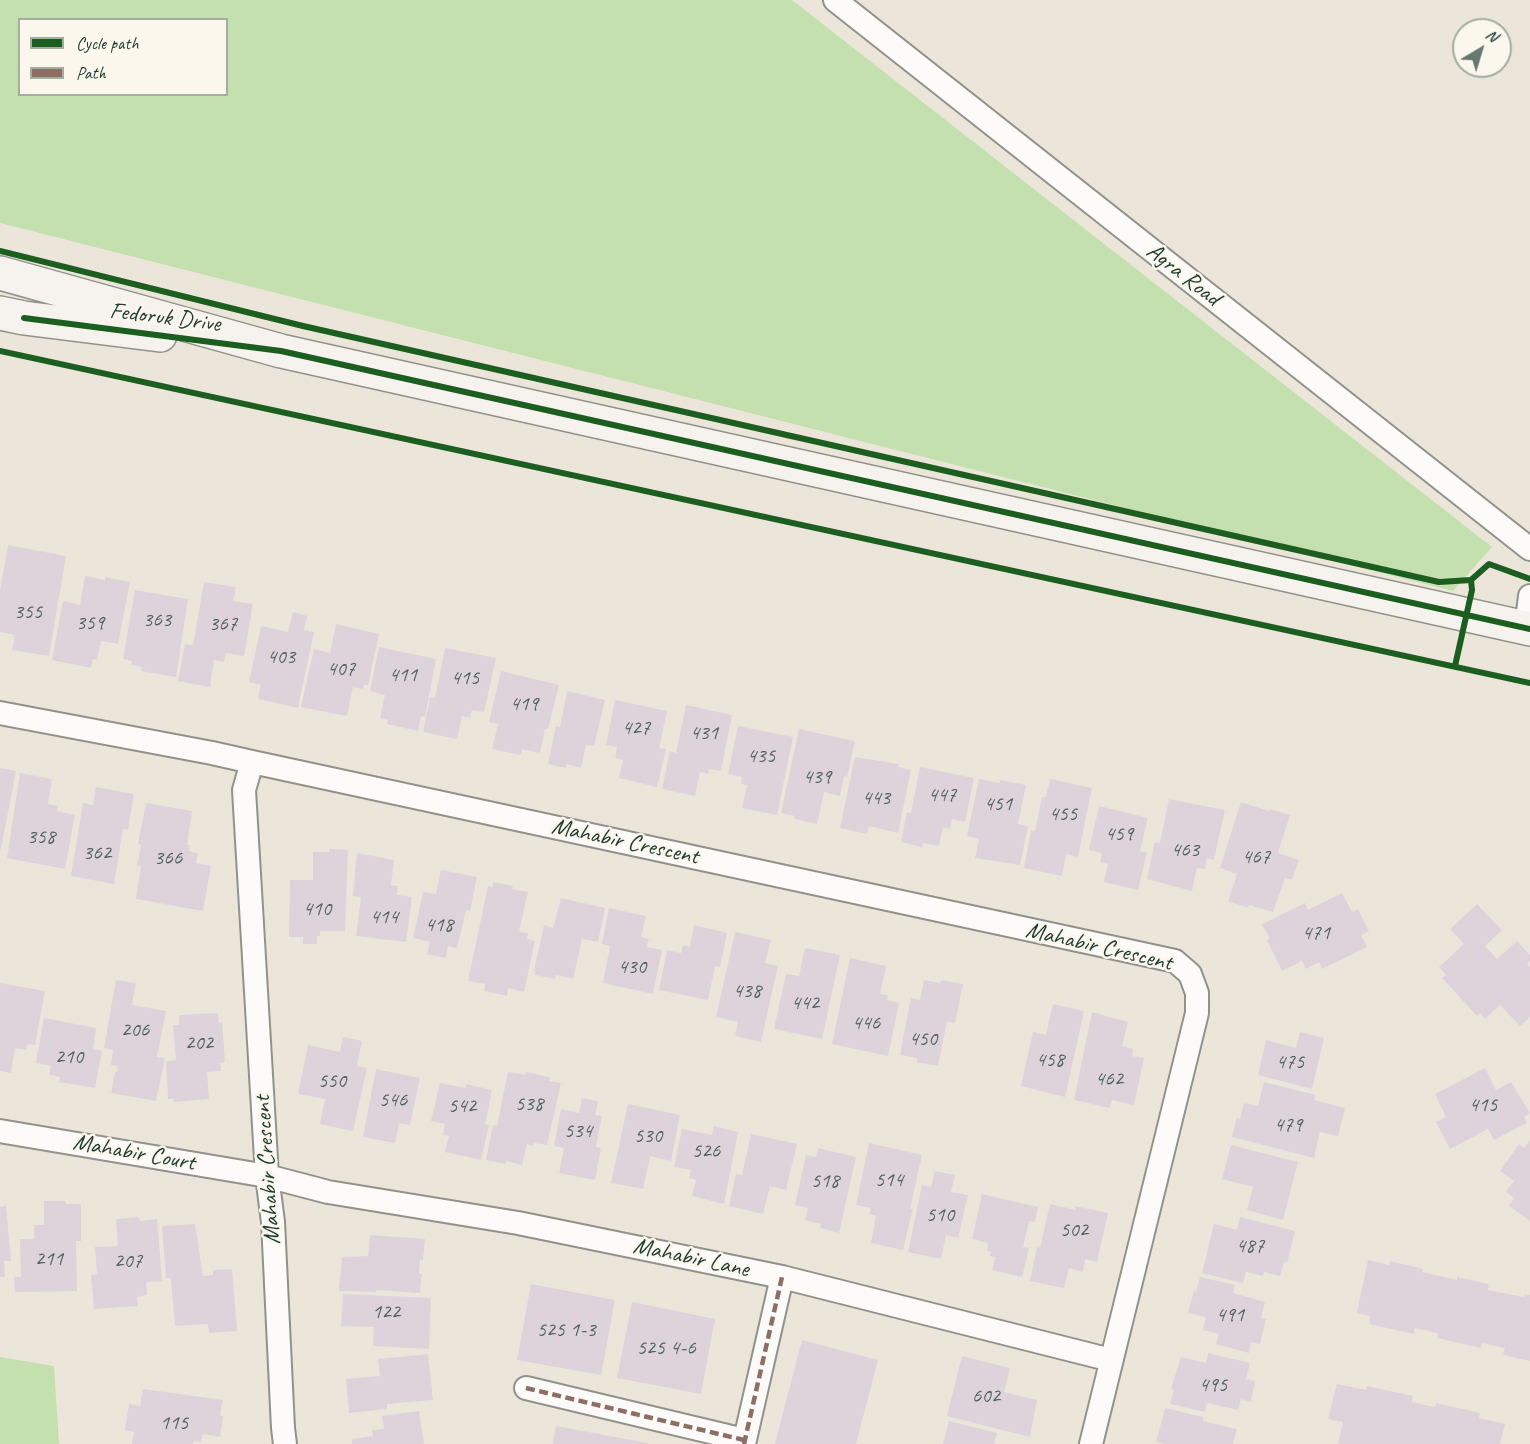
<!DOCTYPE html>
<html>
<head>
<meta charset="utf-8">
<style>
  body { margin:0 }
  #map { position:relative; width:1530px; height:1444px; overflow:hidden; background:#ece6da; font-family:Caveat,sans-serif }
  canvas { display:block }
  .legend { position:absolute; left:18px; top:18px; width:210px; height:78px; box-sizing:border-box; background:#fbf7ec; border:2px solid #a3ada2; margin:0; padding:8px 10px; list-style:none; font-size:18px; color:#1f3d34 }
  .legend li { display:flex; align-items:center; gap:12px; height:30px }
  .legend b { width:30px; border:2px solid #a3ada2 }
  .north { position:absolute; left:1452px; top:18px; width:60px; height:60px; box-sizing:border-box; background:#fbf7ec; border:2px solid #a3ada2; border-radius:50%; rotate:38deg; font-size:16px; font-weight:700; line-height:24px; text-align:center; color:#1f3d34 }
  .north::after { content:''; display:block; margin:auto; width:21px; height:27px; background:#67786e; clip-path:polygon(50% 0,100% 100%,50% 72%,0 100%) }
</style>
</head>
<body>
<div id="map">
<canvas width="1530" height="1444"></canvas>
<ul class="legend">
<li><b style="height:8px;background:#1b5e20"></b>Cycle path</li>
<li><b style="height:8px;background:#8d6e63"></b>Path</li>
</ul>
<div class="north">N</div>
</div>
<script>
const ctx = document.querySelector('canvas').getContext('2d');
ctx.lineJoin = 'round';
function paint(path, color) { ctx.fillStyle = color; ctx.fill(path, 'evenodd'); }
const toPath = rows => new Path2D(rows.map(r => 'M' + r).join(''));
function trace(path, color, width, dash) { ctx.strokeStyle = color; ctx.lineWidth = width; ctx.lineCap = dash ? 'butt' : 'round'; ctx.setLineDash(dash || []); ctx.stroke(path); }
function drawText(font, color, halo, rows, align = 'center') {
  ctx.font = font + ' Caveat,sans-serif'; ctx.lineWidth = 5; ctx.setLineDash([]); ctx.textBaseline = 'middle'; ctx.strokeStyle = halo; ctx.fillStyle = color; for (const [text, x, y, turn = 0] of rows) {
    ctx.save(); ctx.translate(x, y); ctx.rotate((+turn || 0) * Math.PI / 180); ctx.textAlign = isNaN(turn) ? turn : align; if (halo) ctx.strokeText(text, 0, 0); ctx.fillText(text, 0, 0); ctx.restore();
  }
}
paint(toPath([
  [0,0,792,0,1492,547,1453,591,0,223],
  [20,20,226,20,226,94,20,94],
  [0,1357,54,1366,59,1444,0,1444]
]), '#c5e0af');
paint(toPath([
  [8,545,66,556,49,656,12,650,15,635,0,632,0,591],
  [85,576,105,580,105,577,130,582,118,644,101,641,97,660,93,659,91,668,52,660,63,601,80,605],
  [204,582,236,587,233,601,253,604,244,656,226,653,224,662,214,660,210,687,178,681,185,644,193,645],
  [135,590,188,599,176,677,141,671,142,667,131,665,132,661,123,659],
  [293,612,307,616,304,630,314,632,298,708,258,699,261,685,249,682,261,626,288,632],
  [336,624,379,634,368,685,364,685,363,689,353,687,347,716,301,707,314,649,330,653],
  [379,647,436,659,425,717,421,716,418,731,387,724,388,720,380,718,385,695,370,691],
  [445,648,496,658,484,712,472,710,470,718,462,716,457,739,423,732,430,697,435,698],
  [501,671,559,685,548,729,545,729,540,753,522,749,521,755,492,749,498,724,489,722],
  [567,691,605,700,594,746,586,745,581,768,567,764,566,768,548,764,556,726,560,727],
  [615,700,667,711,659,748,666,749,657,787,619,778,623,760,615,758,617,747,606,745],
  [686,705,732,715,721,771,709,769,708,774,700,772,695,796,662,789,670,751,676,753],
  [738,726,793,737,777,815,742,808,747,785,741,784,742,777,728,774],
  [799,729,855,741,847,777,844,776,840,796,824,792,817,824,794,819,795,816,781,813],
  [855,757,899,764,898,767,911,770,898,833,869,826,867,834,840,828],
  [920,767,974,778,965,822,952,819,950,829,943,827,939,846,923,843,922,847,901,842,907,812,911,813],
  [0,768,16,771,1,849,0,849],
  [20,773,52,779,48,804,58,806,57,811,75,815,65,869,7,858],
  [979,779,1000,783,1000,780,1026,785,1018,824,1028,826,1020,865,975,858,979,839,967,836],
  [1050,779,1092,788,1078,857,1066,854,1062,876,1024,868,1031,830,1035,831,1042,797,1046,797],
  [96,787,134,794,128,830,123,829,114,884,71,876,83,803,93,805],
  [1169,799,1225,810,1214,860,1207,858,1205,869,1197,868,1192,891,1147,879,1155,842,1160,843],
  [1241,802,1269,811,1270,809,1290,815,1278,853,1299,860,1292,880,1285,878,1273,912,1249,905,1248,908,1228,901,1237,874,1220,868],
  [146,803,192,811,187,845,190,845,189,851,198,853,196,863,211,866,203,911,136,899,141,866,137,866,141,845,138,844],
  [1099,806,1148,818,1140,851,1147,853,1138,890,1104,882,1108,864,1100,862,1102,853,1089,850],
  [329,849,348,850,345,931,320,931,320,936,317,936,317,944,303,944,303,937,289,937,290,880,313,880,313,852,329,852],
  [357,853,394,860,391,885,398,886,397,895,412,897,406,942,356,936,361,897,353,896],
  [441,870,477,877,470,911,466,910,457,948,448,946,446,958,427,954,430,942,413,938,423,892,436,894],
  [493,882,513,886,512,889,528,892,519,932,528,933,527,939,535,941,524,992,508,988,507,996,484,991,485,984,468,981,488,886,493,887],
  [1342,893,1352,912,1358,909,1369,931,1361,935,1367,947,1322,969,1319,962,1306,969,1302,961,1282,971,1267,940,1270,939,1262,924,1305,903,1308,910],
  [561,898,605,908,598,942,582,939,573,979,556,975,555,979,535,975,535,971,534,971,544,925,553,928],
  [1477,904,1502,930,1485,946,1497,959,1517,941,1530,955,1530,961,1527,964,1530,967,1530,1017,1520,1026,1500,1005,1485,1019,1480,1013,1477,1016,1442,978,1446,975,1439,967,1464,944,1450,929],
  [609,908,646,916,641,937,649,939,647,947,662,950,653,994,603,983,610,946,602,944],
  [694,925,727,933,720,967,715,966,708,1000,659,990,667,950,681,953,683,945,690,947],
  [735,932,771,940,765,963,778,966,761,1042,735,1036,738,1022,716,1017],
  [805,948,840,955,822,1039,774,1029,786,974,799,976],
  [850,958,886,966,880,994,888,995,887,1000,899,1003,888,1056,832,1044],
  [116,980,136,983,132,1005,166,1011,157,1057,165,1058,156,1101,111,1093,115,1072,117,1072,118,1066,111,1065,113,1050,104,1048],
  [924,980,940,983,941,980,963,984,955,1023,947,1021,938,1066,917,1062,917,1058,900,1055,911,998,920,1000],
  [0,983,45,991,35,1045,27,1044,26,1050,15,1048,11,1073,0,1071],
  [1053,1004,1084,1011,1065,1097,1021,1086,1033,1032,1046,1035],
  [1092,1012,1128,1022,1122,1046,1133,1049,1132,1056,1144,1058,1134,1105,1112,1100,1110,1108,1074,1100],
  [218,1013,219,1023,222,1022,225,1062,220,1063,221,1071,207,1072,209,1099,174,1102,174,1099,168,1099,166,1061,176,1060,173,1025,179,1025,179,1015],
  [44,1018,96,1028,93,1049,102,1051,95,1088,59,1082,60,1077,49,1075,51,1066,36,1063],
  [1300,1032,1324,1038,1312,1089,1258,1075,1266,1040,1296,1048],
  [343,1037,362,1041,357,1066,367,1068,353,1131,320,1124,325,1099,298,1094,308,1045,340,1052],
  [1485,1068,1496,1090,1511,1082,1530,1113,1524,1117,1527,1123,1494,1140,1488,1129,1450,1149,1436,1122,1446,1117,1435,1094],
  [376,1069,420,1078,410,1125,399,1123,395,1143,363,1137],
  [508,1072,525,1075,526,1072,550,1077,549,1081,561,1083,547,1145,534,1143,533,1146,527,1144,522,1165,506,1161,506,1164,486,1160,493,1125,497,1126],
  [1264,1082,1316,1095,1314,1100,1345,1108,1338,1136,1320,1132,1314,1158,1232,1137,1237,1118,1240,1119,1244,1103,1258,1106],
  [440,1083,465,1088,466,1084,492,1090,485,1124,489,1125,481,1160,445,1152,449,1136,443,1135,445,1124,431,1121],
  [582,1098,598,1101,595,1115,602,1116,596,1147,601,1148,595,1180,559,1173,564,1148,554,1146,561,1109,579,1113],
  [628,1104,680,1115,671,1161,650,1156,643,1189,611,1183],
  [714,1126,738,1132,724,1204,692,1196,696,1180,689,1178,691,1170,674,1167,682,1129,712,1135],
  [751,1134,797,1144,786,1190,770,1186,763,1214,729,1206,736,1174,742,1175],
  [1530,1140,1530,1221,1509,1206,1514,1198,1506,1192,1514,1181,1500,1171,1519,1144,1524,1148],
  [869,1143,922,1155,910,1209,913,1209,903,1250,871,1243,876,1216,869,1214,871,1208,856,1205],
  [1231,1145,1298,1162,1283,1220,1247,1210,1253,1187,1222,1179],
  [818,1148,856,1157,839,1233,820,1228,821,1224,805,1220,808,1208,795,1205,806,1155,816,1157],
  [935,1171,955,1175,951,1192,968,1195,958,1238,946,1235,941,1259,908,1252,922,1185,931,1187],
  [982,1194,1038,1207,1035,1222,1029,1221,1023,1247,1029,1248,1022,1277,992,1270,995,1257,990,1256,991,1252,987,1251,988,1243,972,1239],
  [44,1201,65,1201,66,1204,81,1204,81,1241,76,1241,77,1291,15,1292,14,1277,21,1277,20,1239,34,1239,34,1225,44,1225],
  [1050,1204,1076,1210,1075,1206,1108,1213,1097,1262,1085,1259,1083,1272,1069,1268,1064,1288,1030,1281,1037,1247,1040,1248],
  [6,1206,11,1261,4,1261,5,1277,0,1277,0,1207],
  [139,1217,140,1221,157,1219,162,1281,146,1282,147,1295,137,1297,138,1306,94,1309,91,1275,97,1274,95,1247,118,1246,116,1219],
  [1240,1217,1295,1231,1287,1263,1284,1262,1280,1276,1264,1272,1263,1276,1246,1272,1243,1283,1202,1273,1214,1224,1237,1230],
  [195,1224,203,1276,213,1275,213,1270,232,1269,237,1331,209,1333,208,1324,175,1326,171,1278,166,1278,162,1226],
  [370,1235,425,1239,423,1260,420,1260,419,1274,422,1274,420,1293,377,1290,376,1292,339,1291,342,1257,368,1256],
  [1368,1260,1389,1265,1390,1261,1423,1269,1422,1272,1457,1280,1457,1277,1489,1284,1488,1290,1524,1297,1525,1294,1530,1295,1530,1361,1503,1355,1505,1348,1482,1343,1481,1348,1437,1338,1438,1333,1415,1328,1414,1334,1369,1324,1370,1316,1357,1313],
  [1200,1277,1235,1285,1233,1293,1265,1302,1261,1318,1266,1319,1260,1344,1251,1342,1249,1353,1216,1344,1219,1334,1203,1330,1206,1317,1188,1313,1194,1291,1196,1292],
  [531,1284,615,1300,601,1375,517,1360],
  [343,1294,431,1298,429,1349,373,1346,374,1327,341,1326],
  [632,1302,715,1319,701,1394,617,1378],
  [802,1340,878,1360,856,1444,775,1444],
  [1208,1353,1250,1363,1246,1379,1255,1381,1251,1402,1241,1399,1238,1410,1207,1403,1205,1412,1170,1404,1174,1390,1171,1389,1181,1357,1206,1363],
  [428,1354,433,1400,387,1404,387,1409,349,1413,346,1379,380,1376,378,1359],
  [962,1356,1010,1368,1004,1392,1037,1400,1030,1437,947,1416],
  [1337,1384,1366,1390,1367,1386,1413,1396,1412,1402,1435,1407,1436,1403,1480,1413,1479,1418,1505,1424,1500,1444,1338,1444,1343,1422,1328,1419],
  [143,1389,223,1400,220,1415,223,1416,220,1437,203,1434,201,1442,194,1441,193,1444,132,1444,134,1432,125,1430,129,1404,140,1406],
  [1165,1408,1203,1417,1203,1421,1237,1429,1233,1444,1164,1444,1156,1442],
  [419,1411,424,1444,352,1444,352,1439,373,1436,372,1430,384,1429,382,1416],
  [949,1421,997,1433,994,1444,943,1444],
  [556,1426,648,1443,648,1444,553,1444]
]), '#ded3db');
const minor = toPath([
  [835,0,1530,549],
  [1526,629,1530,596],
  [0,713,212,753,252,762],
  [0,1131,267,1176,328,1192,518,1223,782,1277,1111,1360],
  [526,1388,744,1440],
  [285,1444,283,1428,273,1222,267,1176,244,790,252,762,1175,961,1190,974,1197,993,1197,1013,1091,1444],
  [744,1444,782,1277]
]);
const secondary = toPath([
  [0,273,281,351,1530,629],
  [0,313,24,318,160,335]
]);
trace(minor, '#91938b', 26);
trace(secondary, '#91938b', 36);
trace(minor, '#fcfbf9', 22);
trace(secondary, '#f6f3ef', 33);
trace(toPath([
  [526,1388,744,1440],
  [744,1444,782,1277]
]), '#8d6e63', 4.5, [9, 4.5]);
trace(toPath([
  [0,251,303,326,1439,582,1471,580,1489,564,1530,579],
  [24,318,281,351,1530,629],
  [0,351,1530,683],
  [1455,666,1472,590,1471,580]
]), '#1b5e20', 6);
drawText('21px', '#4f625e', null, [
  ["355",28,612],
  ["363",157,620],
  ["359",90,623],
  ["367",223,624],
  ["403",281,657],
  ["407",341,669],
  ["411",403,675],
  ["415",465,678],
  ["419",524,704],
  ["427",636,728],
  ["431",704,733],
  ["435",761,756],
  ["439",817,777],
  ["447",942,795],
  ["443",876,798],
  ["451",998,804],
  ["455",1063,814],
  ["459",1119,834],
  ["358",41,837],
  ["463",1185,850],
  ["362",97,853],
  ["467",1256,857],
  ["366",168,858],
  ["410",317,909],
  ["414",384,917],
  ["418",439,925],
  ["471",1316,933],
  ["430",632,967],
  ["438",747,991],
  ["442",805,1003],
  ["446",866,1023],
  ["206",135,1030],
  ["450",923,1039],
  ["202",199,1043],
  ["210",69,1057],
  ["458",1050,1060],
  ["475",1290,1062],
  ["462",1109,1079],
  ["550",332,1081],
  ["546",393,1100],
  ["538",529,1104],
  ["415",1483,1105],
  ["542",462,1106],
  ["479",1288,1125],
  ["534",578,1131],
  ["530",648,1136],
  ["526",706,1151],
  ["514",889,1180],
  ["518",825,1181],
  ["510",940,1215],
  ["502",1074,1230],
  ["487",1250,1246],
  ["211",49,1259],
  ["207",128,1261],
  ["122",386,1312],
  ["491",1230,1315],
  ["525 1-3",566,1330],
  ["525 4-6",666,1348],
  ["495",1213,1385],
  ["602",986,1396],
  ["115",174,1423]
]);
drawText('24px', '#1f3d34', '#fbf7ec', [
  ["Agra Road",1183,275,38],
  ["Fedoruk Drive",165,318,7],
  ["Mahabir Crescent",625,842,12],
  ["Mahabir Crescent",1099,947,13],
  ["Mahabir Court",134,1153,10],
  ["Mahabir Crescent",268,1170,-94],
  ["Mahabir Lane",691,1258,12]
]);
</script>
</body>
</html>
